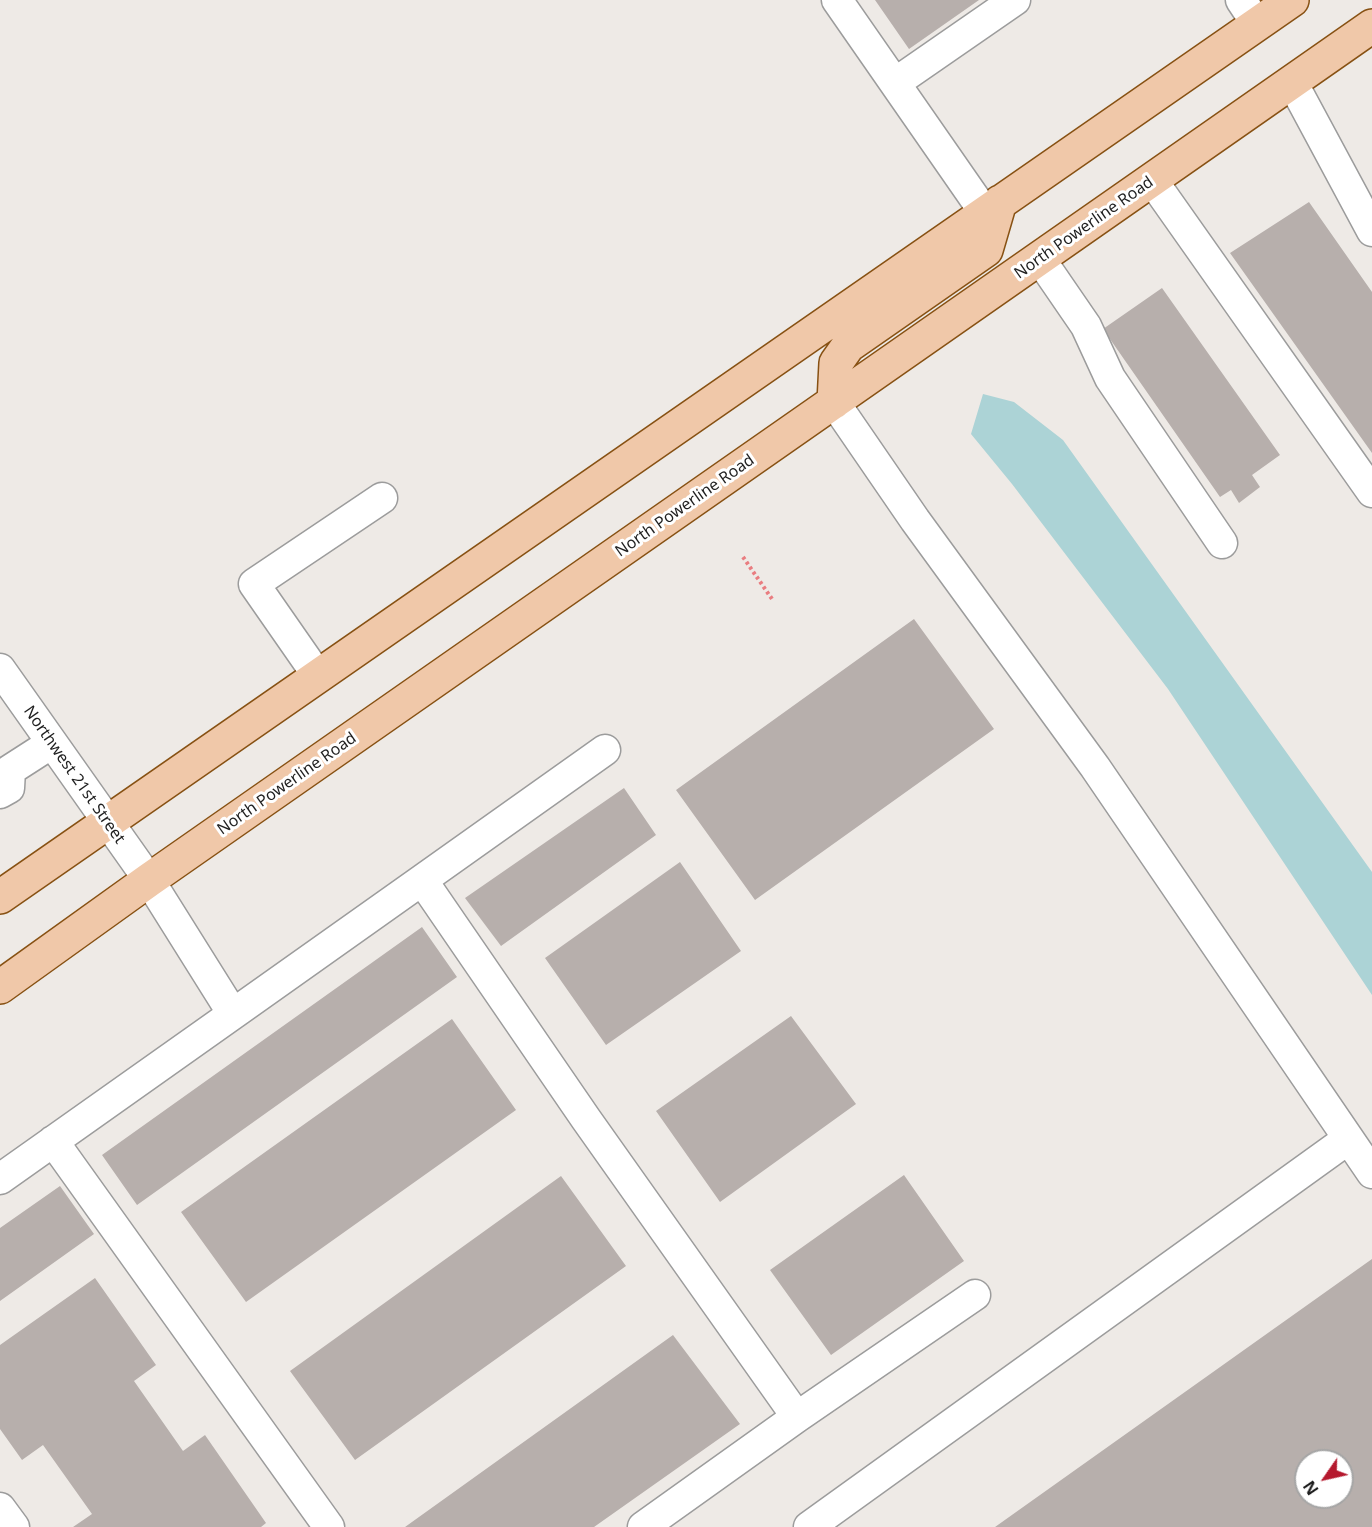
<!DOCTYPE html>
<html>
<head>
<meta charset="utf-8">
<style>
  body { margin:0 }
  #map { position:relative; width:1372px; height:1527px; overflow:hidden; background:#eeeae6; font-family:"Noto Sans",sans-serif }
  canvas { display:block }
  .north { position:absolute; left:1294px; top:1449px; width:60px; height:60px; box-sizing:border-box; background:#fff; border:2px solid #a5a5a5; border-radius:50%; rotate:236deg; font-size:16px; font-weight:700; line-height:24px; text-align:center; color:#1f1f1f }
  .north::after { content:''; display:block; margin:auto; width:21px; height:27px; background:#b5192e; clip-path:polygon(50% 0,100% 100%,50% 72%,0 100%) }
</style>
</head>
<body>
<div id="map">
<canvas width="1372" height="1527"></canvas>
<div class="north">N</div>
</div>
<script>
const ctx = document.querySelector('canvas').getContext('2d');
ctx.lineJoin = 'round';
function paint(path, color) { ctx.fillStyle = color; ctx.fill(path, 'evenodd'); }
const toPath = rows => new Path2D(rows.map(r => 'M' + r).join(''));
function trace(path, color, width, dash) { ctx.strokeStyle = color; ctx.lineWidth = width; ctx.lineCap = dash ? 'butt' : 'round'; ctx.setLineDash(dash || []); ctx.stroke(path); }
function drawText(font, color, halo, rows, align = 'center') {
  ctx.font = font + ' "Noto Sans",sans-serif'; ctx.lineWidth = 6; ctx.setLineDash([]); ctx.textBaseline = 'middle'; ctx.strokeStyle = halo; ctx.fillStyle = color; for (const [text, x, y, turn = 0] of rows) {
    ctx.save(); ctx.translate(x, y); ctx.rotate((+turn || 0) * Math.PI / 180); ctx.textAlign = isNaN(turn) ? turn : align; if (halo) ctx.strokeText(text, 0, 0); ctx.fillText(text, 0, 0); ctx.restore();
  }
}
paint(toPath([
  [983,394,1014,402,1063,440,1372,872,1372,995,1168,689,1012,484,971,434]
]), '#acd3d6');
paint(toPath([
  [875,0,979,0,909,49],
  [1309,202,1372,292,1372,453,1230,253],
  [1162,288,1280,455,1252,475,1260,487,1239,503,1231,490,1220,497,1103,329],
  [914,619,994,729,755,900,676,790],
  [624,788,656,835,501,946,465,898],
  [680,862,741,951,606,1045,545,958],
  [422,927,457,977,137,1205,102,1155],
  [791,1016,856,1104,720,1202,656,1111],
  [452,1019,516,1110,246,1302,181,1212],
  [904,1175,964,1261,831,1355,770,1270],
  [561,1176,626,1266,355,1460,290,1371],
  [60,1186,94,1234,0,1301,0,1228],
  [1372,1259,1372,1527,995,1527],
  [1306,1461,1342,1461,1342,1497,1306,1497],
  [95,1278,156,1365,134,1381,183,1451,205,1435,266,1523,261,1527,73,1527,92,1514,43,1445,22,1460,0,1429,0,1345],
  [673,1335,740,1424,594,1527,405,1527]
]), '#b7afac');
const minor = toPath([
  [837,0,985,213],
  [1241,0,1257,24],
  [1292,82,1372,231],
  [895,83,1015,0],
  [1152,180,1372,492],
  [1040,259,1086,326,1110,378,1222,543],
  [834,402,915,520,1095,767,1372,1173],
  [0,669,149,880,233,1014,0,1179],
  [318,676,254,584,382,498],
  [0,793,9,788,10,770,52,743],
  [422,880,605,750],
  [233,1014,422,880,586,1119,797,1417],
  [53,1141,329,1527],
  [0,1508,14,1527],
  [643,1527,797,1417,975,1295],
  [809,1527,1348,1139]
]);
const major = toPath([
  [834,402,836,363,848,346,986,250,1000,202],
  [0,897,1292,0],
  [0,987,149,880,1372,26]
]);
trace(minor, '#9c9c9c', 33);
trace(major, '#875113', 36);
trace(toPath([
  [743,557,772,599]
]), '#e97d80', 4, [3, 3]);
trace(minor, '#fff', 30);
trace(major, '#f0c8a9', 33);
drawText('16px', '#1f1f1f', '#fff', [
  ["North Powerline Road",1084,228,-35],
  ["North Powerline Road",685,506,-35],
  ["Northwest 21st Street",74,775,55],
  ["North Powerline Road",287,784,-35]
]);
</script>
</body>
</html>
